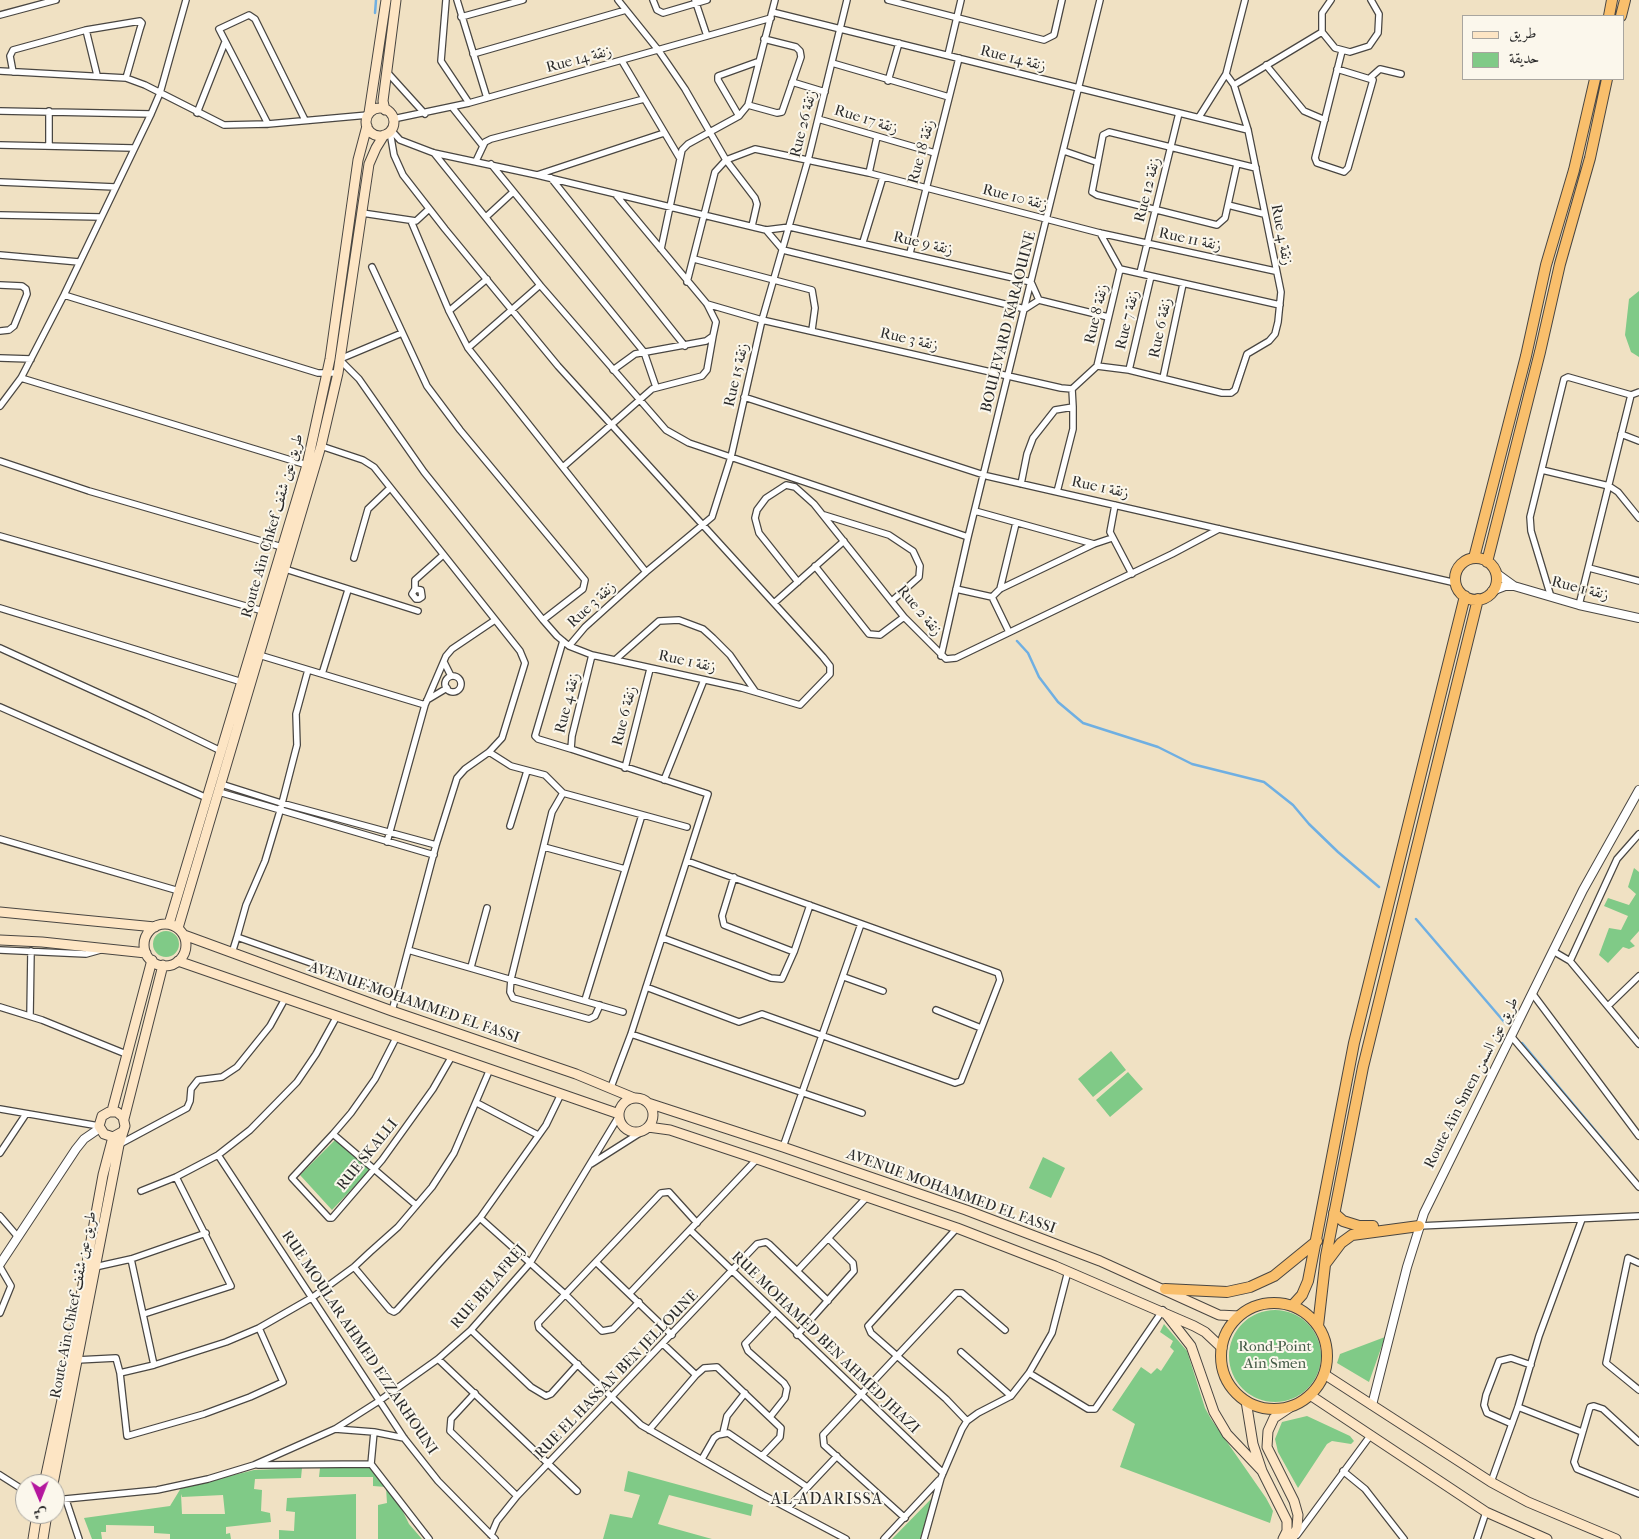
<!DOCTYPE html>
<html>
<head>
<meta charset="utf-8">
<style>
  body { margin:0 }
  #map { position:relative; width:1639px; height:1539px; overflow:hidden; background:#f0e1c3; font-family:"IM FELL French Canon",Amiri,serif }
  canvas { display:block }
  .legend { position:absolute; left:1462px; top:15px; width:162px; height:65px; box-sizing:border-box; background:#fbf7ec; border:1px solid #a8a59f; margin:0; padding:6px 9px; list-style:none; font-size:15px; color:#2b2b2b }
  .legend li { display:flex; align-items:center; gap:10px; height:25px }
  .legend b { width:25px; border:1px solid #a8a59f }
  .north { position:absolute; left:15px; top:1474px; width:50px; height:50px; box-sizing:border-box; background:#fbf7ec; border:1px solid #a8a59f; border-radius:50%; rotate:179deg; font-size:14px; font-weight:700; line-height:20px; text-align:center; color:#2b2b2b }
  .north::after { content:''; display:block; margin:auto; width:18px; height:22px; background:#b5179e; clip-path:polygon(50% 0,100% 100%,50% 72%,0 100%) }
</style>
</head>
<body>
<div id="map">
<canvas width="1639" height="1539"></canvas>
<ul class="legend">
<li><b style="height:6px;background:#fde5c4"></b>طريق</li>
<li><b style="height:14px;background:#80ca87"></b>حديقة</li>
</ul>
<div class="north">ش</div>
</div>
<script>
const ctx = document.querySelector('canvas').getContext('2d');
ctx.lineJoin = 'round';
function paint(path, color) { ctx.fillStyle = color; ctx.fill(path, 'evenodd'); }
const toPath = rows => new Path2D(rows.map(r => 'M' + r).join(''));
function trace(path, color, width, dash) { ctx.strokeStyle = color; ctx.lineWidth = width; ctx.lineCap = dash ? 'butt' : 'round'; ctx.setLineDash(dash || []); ctx.stroke(path); }
function drawText(font, color, halo, rows, align = 'center') {
  ctx.font = font + ' "IM FELL French Canon",Amiri,serif'; ctx.lineWidth = 4; ctx.setLineDash([]); ctx.textBaseline = 'middle'; ctx.strokeStyle = halo; ctx.fillStyle = color; for (const [text, x, y, turn = 0] of rows) {
    ctx.save(); ctx.translate(x, y); ctx.rotate((+turn || 0) * Math.PI / 180); ctx.textAlign = isNaN(turn) ? turn : align; if (halo) ctx.strokeText(text, 0, 0); ctx.fillText(text, 0, 0); ctx.restore();
  }
}
paint(toPath([
  [1639,291,1639,357,1631,352,1625,335,1629,299],
  [1634,868,1639,872,1639,931,1630,941,1635,946,1629,949,1623,947,1608,963,1599,955,1609,928,1621,930,1628,916,1604,906,1608,898,1629,905,1636,894,1628,887],
  '153 944a13 13 0 1 1 26 0a13 13 0 1 1-26 0Z',
  [1111,1051,1126,1070,1093,1097,1078,1079],
  [1128,1072,1143,1089,1110,1117,1096,1100],
  [337,1138,371,1169,332,1210,300,1175],
  [1043,1157,1065,1168,1051,1198,1029,1188],
  '1229 1356a46 46 0 1 1 92 0a46 46 0 1 1-92 0Z',
  [1164,1324,1187,1351,1205,1408,1211,1419,1266,1498,1273,1511,1270,1523,1120,1467,1135,1424,1112,1410,1141,1367,1151,1374,1157,1368,1161,1371,1174,1351,1170,1347,1173,1341,1160,1332],
  [1385,1337,1369,1382,1337,1363,1340,1354],
  [1307,1416,1350,1436,1354,1441,1351,1444,1332,1441,1327,1444,1298,1488,1278,1452,1275,1439,1282,1422],
  [373,1467,391,1487,409,1524,422,1539,378,1539,378,1505,387,1503,386,1487,373,1486,373,1477,319,1477,320,1468],
  [302,1468,301,1478,255,1479,254,1489,262,1490,261,1511,270,1513,271,1522,226,1527,226,1534,230,1533,231,1539,170,1539,170,1534,154,1533,154,1526,106,1525,106,1532,101,1532,102,1539,92,1539,84,1518,170,1506,181,1488,254,1470],
  [181,1494,182,1497,223,1495,225,1514,182,1514],
  [628,1471,753,1505,751,1516,669,1495,658,1524,712,1539,603,1539,610,1514,632,1518,640,1495,624,1491],
  [356,1494,356,1539,276,1539,279,1539,279,1530,294,1531,295,1512,286,1511,287,1498],
  [933,1497,920,1539,892,1539]
]), '#80ca87');
trace(toPath([
  [375,13,376,0],
  [1017,641,1028,653,1039,677,1058,702,1083,723,1158,747,1192,764,1264,782,1293,805,1309,824,1338,852,1379,887],
  [1416,919,1506,1024],
  [1522,1043,1620,1160]
]), '#6fafe2', 2.5);
const minor = toPath([
  [446,0,441,61,469,103],
  [457,0,487,98],
  [618,0,659,51,685,89,726,160,755,198,757,204,752,226],
  [653,0,657,10,663,13,707,0],
  [695,0,707,36],
  [888,0,1044,40,1054,35,1062,0],
  [1331,0,1322,13,1322,32,1335,48,1350,52,1369,46,1378,33,1379,14,1371,0],
  [772,12,1248,130],
  [0,15,56,0],
  [461,17,523,0],
  [86,30,97,75],
  [473,54,626,10],
  [948,55,961,0],
  [622,61,679,157],
  [832,63,949,97],
  [1266,65,1304,111,1325,120],
  [1337,69,1373,80,1348,168,1344,172,1317,163,1315,158,1342,51],
  [0,71,126,78,145,85,224,125,268,124,368,115],
  [13,72,10,56,13,50,86,30,140,21,142,23,140,29,126,78],
  [387,72,425,114],
  [1371,77,1380,69,1401,74],
  [888,81,899,43],
  [792,82,825,92],
  [1234,85,1322,32],
  [748,105,777,113,782,112,801,57,800,51,796,47,764,39],
  [452,107,483,146],
  [0,111,151,114],
  [197,113,225,42],
  [739,116,718,80,718,76,757,62],
  [1199,117,1226,74,1245,0],
  [393,119,469,103,771,18],
  [818,119,935,153],
  [268,124,219,29,249,15,255,19,305,120],
  [391,130,400,140,434,153,537,175,766,230,790,227,1031,282,1039,300],
  [0,145,133,148],
  [49,146,49,111],
  [1064,151,1096,162],
  [434,153,540,285,666,430,689,443,968,537],
  [476,161,485,142,491,139,644,99],
  [491,164,644,352,656,387],
  [1237,164,1225,218,1217,225,1097,195,1092,192,1103,135,1109,132,1256,168],
  [869,173,877,137],
  [537,175,664,133],
  [551,178,685,346],
  [0,182,115,187],
  [1228,205,1264,214],
  [362,213,416,221,429,209],
  [0,215,101,217],
  [486,217,512,193],
  [411,221,449,311,468,348,646,572],
  [766,230,783,250,1025,309,1039,300,1108,317],
  [1100,233,1120,269,1280,305],
  [863,242,883,177],
  [661,249,682,150,688,144,739,116,748,105,775,0],
  [910,253,959,58],
  [0,255,79,262],
  [694,259,812,290,815,308,812,330],
  [372,267,427,386,460,430,585,580,583,589,543,620],
  [1140,273,1179,113],
  [687,282,715,172,726,160,755,149,869,173,1100,233,1275,271],
  [0,285,22,286,26,289,27,294,14,326,9,330,0,331],
  [64,295,318,373,338,373],
  [707,304,762,320,1061,388,1072,389,1097,366],
  [449,311,487,279],
  [468,348,540,285],
  [0,358,31,359],
  [339,359,359,379,424,472,543,620,557,636,569,646,592,655,742,688,800,705,830,674,830,666,823,657,558,366,445,229,403,175,394,155,390,132],
  [340,359,402,333],
  [1097,366,1129,370,1222,393,1231,393,1235,390,1247,354,1269,341,1275,334,1278,322,1281,292,1248,130,1234,85,1226,74],
  [1097,366,1120,269],
  [613,370,635,354,706,341,713,336,716,322,707,304,616,195],
  [1129,370,1151,276],
  [21,378,307,465],
  [1163,378,1183,284],
  [1072,389,1073,407],
  [744,397,987,476,1456,583],
  [0,406,21,378,64,295,151,114,160,93,186,0],
  [1621,434,1639,441],
  [321,446,363,460,374,467,520,651,525,663,502,738,489,752,465,769,457,778,436,845,392,1011],
  [0,461,89,491,282,547],
  [563,467,652,389,702,376,707,370,713,336],
  [1542,470,1609,486,1618,492,1639,518],
  [1021,484,1027,454,1033,438,1055,410,1073,407,1073,429,1057,492],
  [1115,505,1110,532,1132,574],
  [975,511,1094,544],
  [824,515,889,535,913,551,920,566,919,577,893,600],
  [0,536,263,611],
  [354,558,368,509,390,488],
  [815,566,869,634,880,635,904,617],
  [1589,568,1639,581],
  [285,569,418,611],
  [798,582,759,533,755,518,757,510,766,498,786,485,795,487,814,504,904,617,946,659,956,658,1172,554,1219,529],
  [415,589,421,590,422,597,419,599,416,599,412,594,415,589,415,580,442,556],
  [956,589,992,597,1009,632],
  [1000,589,1016,523],
  [992,597,1000,589,1094,544,1112,538],
  [1551,597,1531,531,1530,517,1564,379,1568,377,1631,395,1639,392],
  [774,603,844,541],
  [1579,605,1631,395],
  [0,608,242,682],
  [563,641,535,736,538,739,571,749],
  [569,646,585,627,646,572,712,517,731,457,762,320,808,160,847,0],
  [0,648,147,715,221,751],
  [259,655,425,705],
  [592,655,572,736,571,749,708,794,631,1034,611,1087],
  [941,656,968,537,1100,0],
  [615,660,659,621,679,620,703,629,713,638,730,655,755,691],
  [444,662,451,676],
  [308,670,296,714,297,745,280,811,265,861,246,905,237,937,396,993],
  [322,674,348,590],
  '445 684a8 8 0 1 1 16 0a8 8 0 1 1-16 0Z',
  [427,700,447,688],
  [0,707,207,798],
  [489,752,511,766,545,775,563,793,687,827],
  [625,768,650,669],
  [664,780,704,680],
  [221,784,281,803,436,845],
  [219,792,434,855],
  [563,793,552,812,511,979,510,992,513,998,589,1019,595,1016,600,1005],
  [510,826,527,771],
  [0,839,179,891],
  [387,842,425,705,446,656,452,649,495,620],
  [544,847,625,869],
  [734,877,722,916,724,925,794,952],
  [663,938,771,978,782,979,794,952,810,905],
  [0,950,86,954,104,949],
  [408,950,623,1012],
  [1553,951,1570,961,1639,1044],
  [232,953,237,937],
  [1570,961,1617,859,1639,834],
  [471,967,487,908],
  [844,977,883,991],
  [646,987,739,1022,762,1014,955,1083,961,1081,1000,980,998,973,687,861],
  [1532,993,1639,1136],
  [585,1000,642,815],
  [1608,1006,1639,976],
  [0,1007,42,1020,126,1054],
  [936,1010,981,1028],
  [30,1016,31,951],
  [631,1034,862,1113],
  [1511,1036,1639,1187],
  [396,1038,375,1079,351,1113,333,1134,292,1178,329,1218,332,1218,382,1160,433,1089,452,1056],
  [477,1103,538,1135],
  [0,1109,99,1126],
  [333,1134,416,1205],
  [120,1144,187,1108,190,1101,191,1089,198,1080,222,1077,237,1067,270,1026,286,997],
  [783,1147,861,924],
  [0,1153,26,1114],
  [218,1155,404,1438,438,1481,495,1539],
  [591,1164,643,1131],
  [141,1191,176,1177,218,1155,250,1130,297,1082,316,1054,337,1016],
  [0,1216,18,1237],
  [480,1218,566,1295,602,1331,613,1329,639,1302],
  [697,1223,669,1192,661,1193,538,1323,539,1328,641,1425,763,1495,846,1539],
  [1419,1226,1639,1216],
  [957,1228,868,1326,871,1333,946,1399,967,1421],
  [690,1230,943,1473],
  [131,1259,154,1365],
  [597,1263,672,1335],
  [1639,1263,1628,1258,1606,1363,1639,1390],
  [0,1267,11,1286,0,1313],
  [95,1267,131,1259,206,1233],
  [354,1267,390,1310,394,1312,397,1310,480,1218,546,1125,561,1094],
  [798,1270,866,1198],
  [630,1293,757,1159],
  [144,1314,231,1286,176,1177],
  [471,1330,531,1387,546,1396,551,1394,578,1364],
  [797,1335,854,1271,853,1263,828,1238],
  [663,1344,696,1375],
  [961,1352,1011,1396],
  [438,1359,577,1491],
  [77,1360,116,1358,120,1373,154,1365,226,1342,259,1328,313,1297,354,1267,370,1252,398,1227,432,1187,454,1153,490,1069],
  [120,1373,127,1436,204,1414,250,1397,283,1382,259,1328],
  [1029,1373,1088,1409,1095,1409,1163,1310],
  [475,1393,451,1419,450,1431,517,1496],
  [1518,1407,1582,1432],
  [770,1417,785,1398,787,1388,784,1383,748,1351,745,1344,775,1312],
  [1512,1424,1487,1413,1484,1405,1486,1395,1499,1361,1511,1358,1531,1365],
  [335,1429,374,1432,404,1438],
  [649,1430,696,1375,704,1368,717,1367,781,1428,780,1437,762,1456],
  [374,1432,371,1464,429,1539],
  [723,1433,727,1416,745,1393],
  [1639,1442,1603,1409,1594,1406,1590,1407,1574,1462,1577,1469,1639,1494],
  [702,1459,714,1438,718,1435,728,1433,807,1487],
  [258,1465,371,1464],
  [1343,1471,1365,1489,1404,1539],
  [0,1475,25,1491],
  [1491,1482,1518,1407,1539,1336,1582,1219],
  [55,1500,157,1490,208,1479,254,1465,335,1429,379,1401,438,1359,471,1330,530,1263,619,1116],
  [66,1500,79,1539],
  [788,1508,837,1456],
  [905,1518,824,1445,823,1435,956,1293,962,1293,1005,1330],
  [491,1535,497,1521,517,1496,757,1244,766,1242,769,1244,828,1301],
  [1297,1535,1370,1436],
  [884,1539,939,1480],
  [924,1539,941,1478,962,1429,967,1421,978,1413,1011,1396,1029,1373,1052,1333,1068,1271],
  [1477,1539,1486,1512]
]);
const tertiary = toPath([
  [1514,586,1579,605,1639,618],
  [1492,591,1505,586,1514,586,1496,573],
  [0,1264,76,1149,84,1139,100,1128],
  [1372,1405,1407,1267,1424,1213,1583,890,1639,790]
]);
const secondary = toPath([
  '366 122a14 14 0 1 1 28 0a14 14 0 1 1-28 0Z',
  [385,110,383,101,396,0],
  [369,113,386,0],
  [0,912,155,927],
  [169,924,307,465,330,359,358,160,367,126],
  '144 945a21 21 0 1 1 42 0a21 21 0 1 1-42 0Z',
  [178,928,321,446,338,373,369,164,376,148,384,135],
  [184,935,392,1011,576,1074,634,1098],
  [0,940,42,942,146,953],
  [178,961,619,1114],
  '619 1115a17 17 0 1 1 34 0a17 17 0 1 1-34 0Z',
  [648,1103,783,1147,966,1210,1100,1261,1219,1315,1239,1316],
  [112,1111,152,960],
  [124,1119,163,965],
  [648,1127,670,1130,757,1159,957,1228,1055,1266,1194,1326,1205,1332,1222,1348],
  [1166,1314,1191,1346,1214,1412,1227,1434,1262,1471],
  [1324,1374,1491,1482,1528,1502,1616,1539],
  [1310,1395,1486,1512,1547,1539],
  [1246,1401,1253,1444,1262,1471,1287,1521,1287,1531,1283,1539],
  [1292,1406,1274,1418,1268,1431,1267,1447,1294,1501,1298,1515,1297,1528,1292,1539],
  [44,1484,62,1400,103,1175,113,1137],
  [53,1484,119,1145,125,1126,123,1117,117,1112,109,1112,102,1116,99,1126,104,1134,113,1137,122,1132],
  [33,1539,37,1514],
  [43,1539,47,1514]
]);
const trunk = toPath([
  [1609,16,1612,0],
  [1621,16,1625,0],
  [1474,558,1526,356,1546,265,1574,170,1595,79],
  '1455 579a21 21 0 1 1 42 0a21 21 0 1 1-42 0Z',
  [1487,562,1540,352,1560,264,1590,158,1607,79],
  [1334,1213,1343,1221,1359,1226,1373,1226],
  [1326,1263,1341,1243,1352,1235,1419,1226],
  [1165,1289,1227,1292,1250,1287,1274,1276,1317,1241],
  '1221 1356a53 53 0 1 1 106 0a53 53 0 1 1-106 0Z',
  [1292,1306,1302,1295,1308,1281,1354,1043,1465,596],
  [1318,1326,1326,1256,1363,1067,1478,599]
]);
trace(minor, '#494642', 8);
trace(tertiary, '#494642', 10);
trace(secondary, '#494642', 11);
trace(trunk, '#494642', 12);
trace(minor, '#fff', 5.5);
trace(tertiary, '#fff', 8);
trace(secondary, '#fde5c4', 9);
trace(trunk, '#f9bf6c', 10);
drawText('15px', '#2b2b2b', '#fbf7ec', [
  ["Rue 14 زنقة",1013,59,14],
  ["Rue 14 زنقة",579,60,-15],
  ["Rue 17 زنقة",866,120,17],
  ["Rue 26 زنقة",804,124,-76],
  ["Rue 18 زنقة",922,152,-75],
  ["Rue 12 زنقة",1148,190,-76],
  ["Rue 10 زنقة",1015,198,14],
  ["Rue 4 زنقة",1281,235,79],
  ["Rue 11 زنقة",1190,240,12],
  ["Rue 9 زنقة",923,244,13],
  ["Rue 8 زنقة",1097,314,-77],
  ["Rue 7 زنقة",1128,320,-77],
  ["BOULEVARD KARAOUINE",1009,322,-76],
  ["Rue 6 زنقة",1161,328,-78],
  ["Rue 3 زنقة",909,340,13],
  ["Rue 15 زنقة",737,375,-77],
  ["Rue 1 زنقة",1100,488,12],
  ["Route Aïn Chkef طريق عين شقف",273,526,-74],
  ["Rue 1 زنقة",1580,589,14],
  ["Rue 3 زنقة",592,605,-43],
  ["Rue 2 زنقة",919,611,50],
  ["Rue 1 زنقة",687,662,12],
  ["Rue 4 زنقة",568,703,-76],
  ["Rue 6 زنقة",625,716,-76],
  ["AVENUE MOHAMMED EL FASSI",414,1003,19],
  ["Route Aïn Smen طريق عين السمن",1472,1083,-63],
  ["RUE SKALLI",368,1155,-51],
  ["AVENUE MOHAMMED EL FASSI",951,1192,20],
  ["RUE BELAFREJ",489,1287,-49],
  ["Route Aïn Chkef طريق عين شقف",74,1305,-79],
  ["RUE MOULAR AHMED EZZARHOUNI",359,1343,56],
  ["RUE MOHAMED BEN AHMED JHAZI",825,1343,44],
  ["RUE EL HASSAN BEN JELLOUNE",617,1375,-46]
]);
drawText('15px', '#445b47', '#fbf7ec', [
  ["Rond-Point",1275,1347],
  ["Ain Smen",1275,1364]
]);
ctx.letterSpacing = '1px';
drawText('16px', '#2b2b2b', '#fbf7ec', [
  ["AL-ADARISSA",827,1500]
]);
ctx.letterSpacing = '0px';
</script>
</body>
</html>
